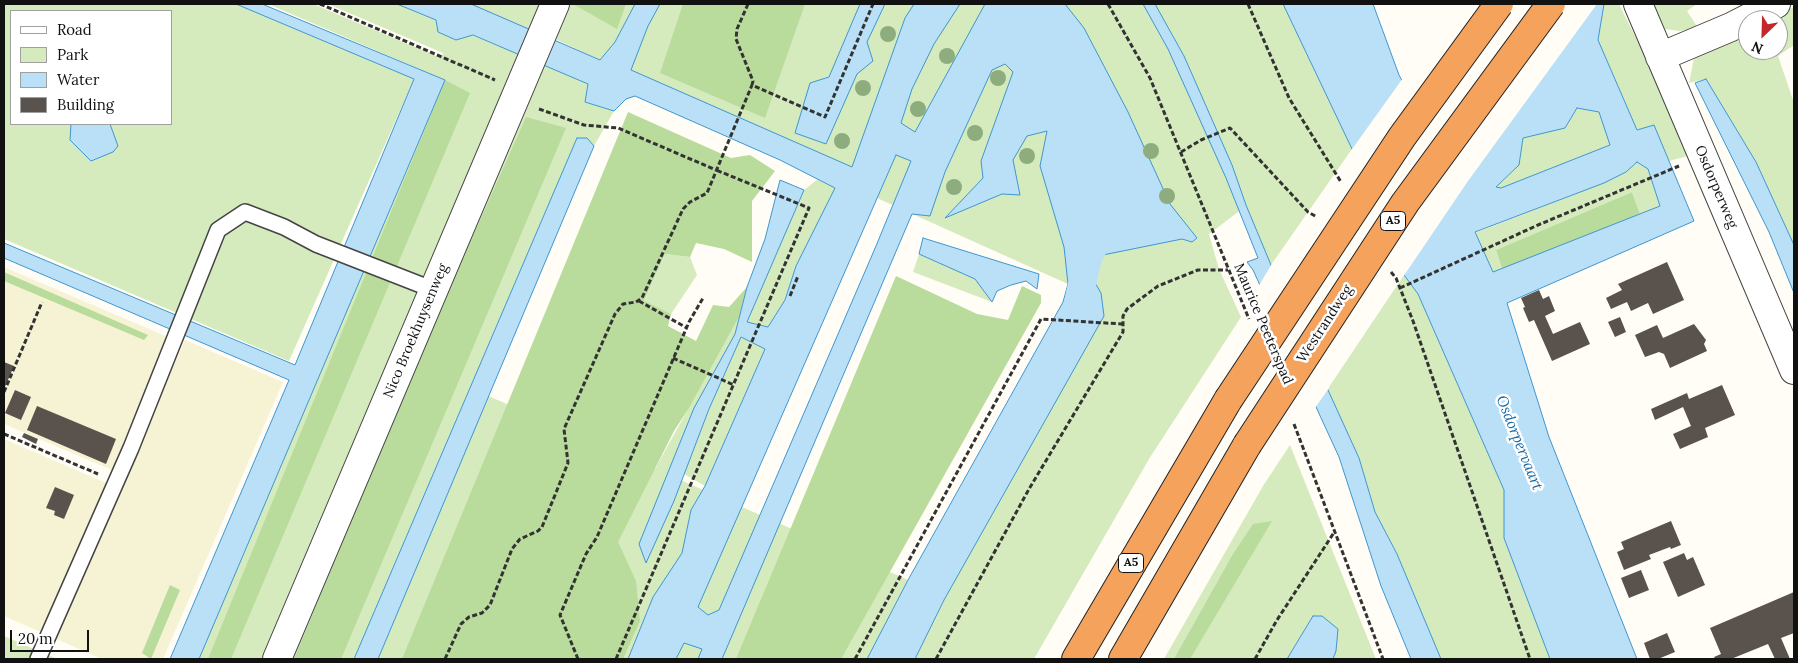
<!DOCTYPE html>
<html>
<head>
<meta charset="utf-8">
<style>
  body { margin:0 }
  #map { position:relative; width:1798px; height:663px; overflow:hidden; background:#fffdf5; font-family:Lora,serif }
  canvas { display:block }
  .frame { position:absolute; inset:0; border:5px solid #111; pointer-events:none }
  .legend { position:absolute; left:10px; top:10px; width:162px; height:115px; box-sizing:border-box; background:#fff; border:1px solid #a0a0a0; margin:0; padding:6px 9px; list-style:none; font-size:15px; color:#111 }
  .legend li { display:flex; align-items:center; gap:10px; height:25px }
  .legend b { width:25px; border:1px solid #a0a0a0 }
  .north { position:absolute; left:1738px; top:10px; width:50px; height:50px; box-sizing:border-box; background:#fff; border:1px solid #a0a0a0; border-radius:50%; rotate:204deg; font-size:14px; font-weight:700; line-height:20px; text-align:center; color:#111 }
  .north::after { content:''; display:block; margin:auto; width:18px; height:22px; background:#c4262e; clip-path:polygon(50% 0,100% 100%,50% 72%,0 100%) }
  .scale { position:absolute; left:10px; top:630px; width:79px; height:22px; box-sizing:border-box; border:2px solid #111; border-top:0; padding-left:6px; font-size:15px; line-height:18px; white-space:nowrap; color:#111; -webkit-text-stroke:4px #fff; paint-order:stroke }
</style>
</head>
<body>
<div id="map">
<canvas width="1798" height="663"></canvas>
<div class="frame"></div>
<ul class="legend">
<li><b style="height:6px;background:#fff"></b>Road</li>
<li><b style="height:14px;background:#d5ebbd"></b>Park</li>
<li><b style="height:14px;background:#b9e0f7"></b>Water</li>
<li><b style="height:14px;background:#5a524d"></b>Building</li>
</ul>
<div class="north">N</div>
<div class="scale">20 m</div>
</div>
<script>
const ctx = document.querySelector('canvas').getContext('2d');
ctx.lineJoin = 'round';
function paint(path, color) { ctx.fillStyle = color; ctx.fill(path, 'evenodd'); }
const toPath = rows => new Path2D(rows.map(r => 'M' + r).join(''));
function trace(path, color, width, dash) { ctx.strokeStyle = color; ctx.lineWidth = width; ctx.lineCap = dash ? 'butt' : 'round'; ctx.setLineDash(dash || []); ctx.stroke(path); }
function drawText(font, color, halo, rows, align = 'center') {
  ctx.font = font + ' Lora,serif'; ctx.lineWidth = 5; ctx.setLineDash([]); ctx.textBaseline = 'middle'; ctx.strokeStyle = halo; ctx.fillStyle = color; for (const [text, x, y, turn = 0] of rows) {
    ctx.save(); ctx.translate(x, y); ctx.rotate((+turn || 0) * Math.PI / 180); ctx.textAlign = isNaN(turn) ? turn : align; if (halo) ctx.strokeText(text, 0, 0); ctx.fillText(text, 0, 0); ctx.restore();
  }
}
paint(toPath([
  [4,267,168,337,112,470,4,424],
  [185,340,283,382,163,659,102,659,4,616,4,439,120,489]
]), '#f6f3d4');
paint(toPath([
  [4,4,236,4,414,79,289,361,4,239],
  [11,11,171,11,171,124,11,124],
  [268,4,313,4,441,58,443,53,328,4,397,4,520,55,265,659,198,659,445,80],
  [445,4,542,4,526,40],
  [569,4,635,4,615,42,600,60,555,39],
  [647,4,1283,4,1352,149,1271,265,1246,206,1209,234,1219,269,1241,317,1149,459,1034,659,915,659,944,600,1084,294,1068,284,608,77],
  [1168,27,1184,56,1222,143,1243,197],
  [1604,4,1619,4,1648,62,1688,156,1669,161,1654,126,1637,130,1598,40],
  [1649,4,1697,4,1687,11,1698,28,1679,31,1659,28],
  [1794,7,1794,45,1778,56,1794,103,1794,245,1756,162,1706,79,1689,83,1694,58,1748,30,1748,50,1778,50,1778,20,1766,20],
  [542,64,588,84,585,102,614,111,594,146,587,138,577,138,354,659,287,659],
  [1577,108,1599,111,1610,145,1501,188,1496,187,1519,165,1523,138,1565,128],
  [1637,162,1648,169,1660,206,1640,214,1632,192,1496,250,1502,269,1493,272,1475,233,1573,195,1626,172],
  [818,179,836,188,796,266,785,300,768,327,747,322,804,190],
  [665,254,690,257,697,275,671,314,644,302],
  [919,254,976,279,992,302,913,272],
  [1404,275,1418,294,1504,490,1504,538,1550,659,1441,659,1397,554,1375,512,1359,458,1327,390],
  [739,317,735,334,667,474,908,580,867,659,363,659,477,391,655,469],
  [741,337,765,349,705,486,684,474,709,409],
  [1290,445,1376,659,1333,659,1336,651,1313,616,1287,659,1164,659,1263,486],
  [4,636,57,659,4,659]
]), '#d5ebbd');
paint(toPath([
  [573,4,626,4,617,29],
  [683,4,805,4,765,118,660,73],
  [445,80,470,93,231,659,208,659],
  [628,112,731,158,750,155,775,171,752,201,752,262,724,249,696,243,690,257,665,254,644,301,671,314,668,326,696,341,713,305,729,307,747,287,739,317,689,408,674,431,618,542,636,581,640,621,623,659,402,659],
  [526,117,566,128,341,659,294,659,435,321],
  [1632,192,1640,214,1502,269,1496,250],
  [4,273,4,272,148,335,144,340,4,281],
  [896,276,977,314,1008,320,1022,286,1041,295,1041,303,841,659,736,659],
  [1272,521,1190,659,1174,659,1233,554,1253,524],
  [170,585,180,590,151,659,142,653]
]), '#b9dc9c');
const water = toPath([
  [236,4,262,4,445,80,199,659,170,659,289,380,4,258,4,243,295,365,414,79,236,4],
  [397,4,471,4,600,60,615,42,635,4,660,4,648,26,631,70,852,167,905,18,914,4,960,4,934,44,912,89,901,123,915,132,985,4,1065,4,1084,28,1128,112,1170,204,1197,238,1192,242,1182,239,1083,259,1079,266,1091,276,1101,293,1104,316,944,600,915,659,867,659,908,580,1063,302,1068,284,1064,247,1040,166,1047,131,1027,136,1013,160,1020,195,1002,194,945,218,983,178,981,161,1013,72,1005,64,992,70,945,172,930,216,912,214,722,659,698,659,702,649,684,643,676,659,628,659,653,597,682,553,691,510,705,486,765,349,741,337,709,409,674,501,646,563,639,544,694,408,735,334,747,287,765,239,780,180,804,190,747,322,768,327,785,300,796,266,835,188,780,160,635,96,626,99,614,111,585,102,588,84,473,35,456,40,438,32,436,20,397,4],
  [896,155,911,161,876,246,719,610,708,615,698,607,896,155],
  [860,4,885,4,867,42,873,61,857,74,826,144,795,133,810,83,829,77,860,4],
  [1143,4,1155,4,1184,56,1232,165,1246,205,1271,265,1359,458,1375,512,1397,554,1441,659,1411,659,1381,586,1339,457,1253,270,1247,262,1258,258,1226,178,1168,49,1143,4],
  [1283,4,1373,4,1399,75,1406,88,1468,4,1604,4,1598,40,1637,130,1654,125,1694,221,1507,303,1549,437,1637,659,1550,659,1504,538,1504,490,1418,294,1404,275,1352,149,1283,4],
  [1577,108,1599,112,1610,145,1501,188,1496,187,1519,165,1523,138,1565,128,1577,108],
  [1637,162,1648,169,1660,206,1493,272,1475,232,1604,183,1626,172,1637,162],
  [1706,79,1756,162,1794,245,1794,293,1769,232,1695,83,1706,79],
  [71,124,110,124,118,146,113,152,91,161,70,140,71,124],
  [577,138,587,138,594,146,378,659,354,659,577,138],
  [923,238,1039,274,1037,289,1026,281,1011,285,997,291,992,302,975,279,919,254,923,238],
  [1313,616,1322,616,1338,629,1336,651,1333,659,1287,659,1313,616]
]);
paint(water, '#b9e0f7');
trace(water, '#3f96cf', 1);
paint(toPath([
  [1465,4,1597,4,1468,181,1403,277,1350,152,1403,78,1406,84],
  [1273,262,1329,388,1315,408,1258,287]
]), '#fffdf5');
trace(toPath([
  [1077,308,1088,257,1106,224]
]), '#b9e0f7', 28);
paint(toPath([
  [1667,262,1684,300,1653,314,1648,303,1631,311,1627,302,1611,309,1606,298,1622,290,1618,284],
  [1539,290,1543,299,1549,296,1555,311,1545,316,1553,334,1580,322,1590,344,1552,361,1534,320,1529,322,1523,308,1525,307,1521,298],
  [1620,317,1626,332,1615,337,1608,322],
  [1694,324,1706,340,1704,344,1707,351,1670,368,1664,354,1659,352,1645,357,1635,335,1657,325,1663,338],
  [4,362,14,366,4,389],
  [1722,385,1735,415,1705,428,1708,437,1680,449,1673,434,1691,426,1683,407,1655,420,1651,409,1687,393,1689,399],
  [15,390,31,397,21,420,5,413],
  [37,406,116,439,106,464,27,430],
  [24,433,38,439,36,444,22,437],
  [55,487,74,495,64,519,54,515,55,511,46,508],
  [1671,521,1681,545,1671,549,1670,547,1649,555,1651,559,1624,570,1617,552,1624,549,1621,542],
  [1684,553,1687,560,1693,557,1705,585,1678,597,1663,562],
  [1641,570,1649,590,1629,598,1621,578],
  [1794,592,1794,633,1781,638,1790,659,1775,659,1768,644,1731,659,1715,659,1714,657,1721,654,1710,628],
  [1667,633,1675,652,1658,659,1650,659,1644,643]
]), '#5a524d');
const service = toPath([
  [38,659,131,448,218,230,245,212,284,227,316,244,434,290]
]);
const minor = toPath([
  [1638,4,1794,370],
  [1660,57,1731,27,1776,4],
  [277,659,555,4]
]);
const motorway = toPath([
  [1076,659,1228,400],
  [1123,659,1247,445]
]);
trace(service, '#444', 18);
trace(minor, '#444', 30);
trace(motorway, '#222', 30);
trace(toPath([
  [320,4,495,80],
  [748,4,737,29,736,39,753,81,752,85,825,117,873,4],
  [1108,4,1150,78,1249,319],
  [1248,4,1289,98,1341,182],
  [539,109,584,125,618,128,716,170],
  [1181,152,1201,140,1230,128,1308,212,1317,217],
  [1391,272,1396,278,1413,321,1530,659],
  [1400,288,1538,225,1679,166],
  [790,296,798,276],
  [639,301,687,328],
  [673,358,734,385],
  [4,392,42,302],
  [1294,424,1383,659],
  [4,434,98,474],
  [445,659,461,624,469,617,482,613,490,605,512,549,520,539,538,531,542,527,568,463,564,429,615,314,623,304,636,302,642,298,683,209,690,202,707,193,752,85],
  [578,659,560,615,586,554,597,537,689,322,703,298],
  [616,659,809,208,716,170],
  [855,659,1041,319,1122,324],
  [936,659,1029,489,1123,332,1123,316,1127,309,1158,286,1198,270,1228,270],
  [1255,659,1277,620,1335,531]
]), '#333', 3, [5, 2.5]);
trace(service, '#fff', 15);
trace(minor, '#fff', 28);
trace(motorway, '#f5a25d', 28);
const motorwayBridge = toPath([
  [1228,400,1402,137,1499,4],
  [1247,445,1405,203,1551,4]
]);
trace(motorwayBridge, '#222', 30, []);
trace(motorwayBridge, '#f5a25d', 28);
ctx.fillStyle = '#8dad7f';
for (const [x, y] of [
  [888,34],
  [947,56],
  [998,78],
  [863,88],
  [918,109],
  [975,133],
  [842,141],
  [1151,151],
  [1027,156],
  [954,187],
  [1167,196]
]) { ctx.beginPath(); ctx.arc(x, y, 8, 0, 2 * Math.PI); ctx.fill(); }
for (const [x, y, w] of [
  [1393,221,25],
  [1131,563,25]
]) { const box = new Path2D(); box.roundRect(x - w / 2, y - 9.5, w, 19, 4); ctx.fillStyle = '#fff'; ctx.fill(box); trace(box, '#111', 1); }
drawText('bold 12px', '#111', null, [
  ["A5",1393,221],
  ["A5",1131,563]
]);
drawText('14px', '#111', '#fff', [
  ["Osdorperweg",1716,187,67],
  ["Maurice Peeterspad",1263,324,67],
  ["Westrandweg",1325,324,-57],
  ["Nico Broekhuysenweg",416,331,-67]
]);
drawText('italic 15px', '#1768a6', '#fff', [
  ["Osdorpervaart",1519,443,68]
]);
</script>
</body>
</html>
